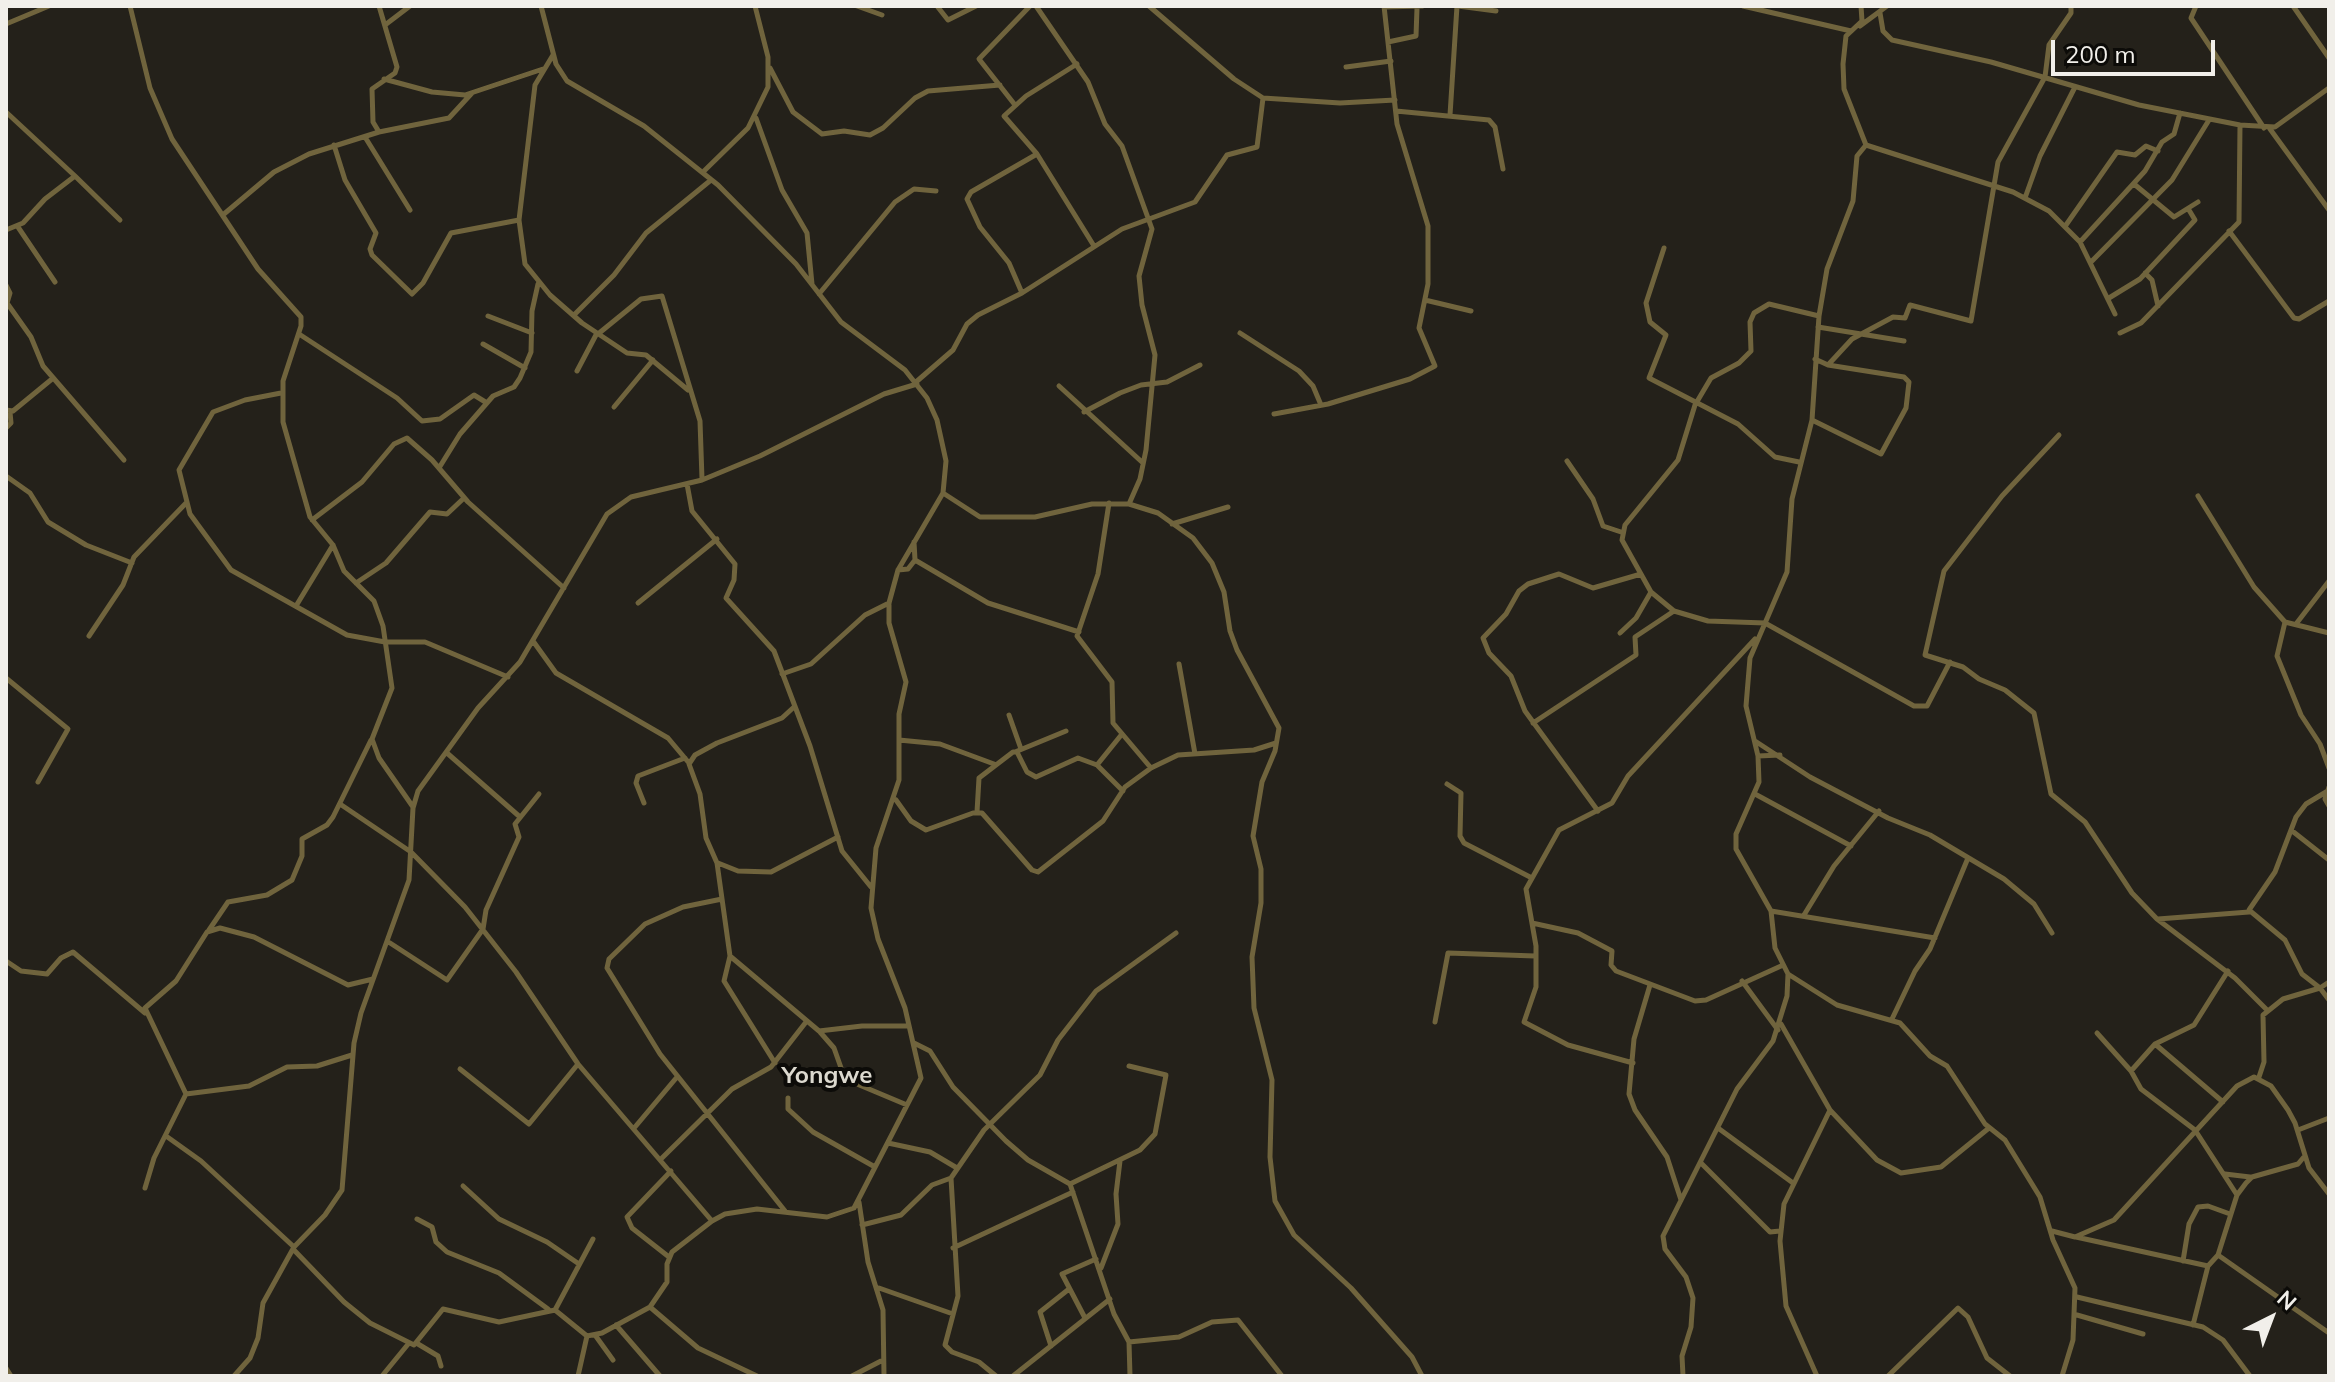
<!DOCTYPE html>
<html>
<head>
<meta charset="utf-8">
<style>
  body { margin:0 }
  #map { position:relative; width:2335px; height:1382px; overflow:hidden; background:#24211a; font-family:Mulish,sans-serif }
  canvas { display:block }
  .frame { position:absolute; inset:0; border:8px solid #f1efea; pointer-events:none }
  .north { position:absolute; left:2231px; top:1278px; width:80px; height:80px; -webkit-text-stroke:6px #0c0b08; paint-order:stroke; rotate:42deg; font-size:22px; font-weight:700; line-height:32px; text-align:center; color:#f1efea }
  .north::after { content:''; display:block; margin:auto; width:28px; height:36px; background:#f1efea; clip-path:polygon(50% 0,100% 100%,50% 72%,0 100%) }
  .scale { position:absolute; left:2051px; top:40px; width:164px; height:36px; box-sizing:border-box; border:4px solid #f1efea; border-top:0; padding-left:10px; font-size:24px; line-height:28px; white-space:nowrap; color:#f1efea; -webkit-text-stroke:6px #0c0b08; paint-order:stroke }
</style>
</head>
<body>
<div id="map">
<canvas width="2335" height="1382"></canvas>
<div class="frame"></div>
<div class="north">N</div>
<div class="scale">200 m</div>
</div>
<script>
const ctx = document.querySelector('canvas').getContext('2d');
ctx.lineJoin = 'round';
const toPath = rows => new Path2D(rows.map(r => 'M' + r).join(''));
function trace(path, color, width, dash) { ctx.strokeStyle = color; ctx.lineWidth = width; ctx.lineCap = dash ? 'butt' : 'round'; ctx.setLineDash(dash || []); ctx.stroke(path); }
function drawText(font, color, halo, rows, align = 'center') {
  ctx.font = font + ' Mulish,sans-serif'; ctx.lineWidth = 8; ctx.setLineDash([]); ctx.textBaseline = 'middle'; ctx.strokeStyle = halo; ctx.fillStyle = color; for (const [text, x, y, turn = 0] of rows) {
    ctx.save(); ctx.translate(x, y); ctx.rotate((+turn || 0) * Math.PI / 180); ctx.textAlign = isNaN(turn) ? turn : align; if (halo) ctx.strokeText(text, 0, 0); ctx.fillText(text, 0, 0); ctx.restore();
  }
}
trace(toPath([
  [130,6,150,88,172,139,258,269,301,317,301,326,283,381,283,422,310,517,333,545,344,571,374,601,383,626,392,688,372,739,379,758,413,807],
  [857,6,882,15],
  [937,6,948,20,976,6],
  [1036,6,1088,82,1105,124,1122,146,1152,229,1139,276,1142,305,1155,355,1146,450,1140,479,1129,504],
  [1149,6,1234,79,1263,98,1340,103,1395,100],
  [1458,6,1496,11],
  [1743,6,1851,31],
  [1861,6,1862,21,1846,36,1843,64,1844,89,1866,145,2013,192,2049,211,2080,242,2115,314],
  [2196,6,2191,18,2264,128],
  [2293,6,2329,58],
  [1384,7,1422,6],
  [1880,13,1883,31,1892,40,1991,62,2139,105,2240,125,2275,127,2329,88],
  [6,24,49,6],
  [385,25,410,6],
  [1860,26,1887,6],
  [1388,42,1416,36,1417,8],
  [553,55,535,85,519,220,525,264,550,295,582,323,627,353,646,355,688,390],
  [1077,64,1026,96,1004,116,1037,154,1094,246],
  [1346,67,1391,61],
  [770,68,793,112,822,134,844,131,870,135,883,128,915,98,928,91,1000,85],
  [384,79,432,92,465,95,543,69],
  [1015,105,979,59,1030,6],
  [1396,111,1489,120,1495,127,1503,169],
  [6,112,75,176],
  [1450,115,1457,6],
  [756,118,782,190,807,233,812,284],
  [2270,129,2329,210],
  [379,132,373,122,372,89,395,73,397,67,379,6],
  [365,137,410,210],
  [334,145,345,180,376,233,370,249,372,255,412,294,423,283,451,233,519,220],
  [1866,145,1857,156,1853,201,1827,269,1819,316,1812,420,1792,499,1787,572,1750,658,1746,706,1758,756,1759,782,1736,834,1736,849,1771,911,1775,948,1788,974,1837,1005,1900,1023,1930,1056,1947,1066,1985,1124,2005,1140,2040,1197,2053,1240,2075,1288,2073,1340,2062,1376],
  [703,172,748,128,768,87,768,57,755,6],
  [2134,184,2174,217,2198,202],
  [2025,198,2040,156,2075,87],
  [224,214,274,172,309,154,379,132,449,118,472,93],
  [2066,225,2117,152,2135,155,2146,146,2158,151],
  [18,227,55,282],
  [6,230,23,223,45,199,75,176,120,220],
  [2229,231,2294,318,2299,319,2329,301],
  [2080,242,2145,171,2162,142,2174,134,2180,113],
  [1664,248,1646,303,1650,322,1666,335,1649,378,1738,424,1775,457,1799,462],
  [2092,261,2172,180,2209,120],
  [2145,273,2152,280,2158,306],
  [6,285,10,293,7,303,31,337,43,366,124,460],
  [1022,293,1009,263,980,227,967,199,971,192,1037,154],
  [819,294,895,202,914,189,936,191],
  [2109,298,2140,279,2195,220,2189,210],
  [1425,300,1471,311],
  [574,315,614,275,646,233,711,180],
  [488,316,532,333],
  [1819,316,1769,304,1754,313,1750,322,1751,351,1739,363,1711,378,1695,405,1678,460,1625,525,1622,540,1651,592,1674,611,1708,621,1765,623,1914,706,1927,706,1950,662],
  [1818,327,1904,341],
  [1240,333,1299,371,1313,386,1321,405],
  [2120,333,2141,323,2239,222,2240,125],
  [299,334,397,398,422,421,440,419,474,395,487,403],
  [598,334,641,299,662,296,700,421,702,479],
  [483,344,525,368],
  [1815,359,1828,365,1852,339,1893,317,1905,318,1910,305,1971,321,1998,162,2045,77,2049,45,2071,13,2071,6],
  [577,371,597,333],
  [916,382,953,350,967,324,978,315,1022,293,1122,229,1195,202,1227,155,1257,147,1263,98],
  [1059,386,1143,463],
  [281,393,245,400,213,412,179,470,190,514,231,570,347,635,385,642,425,642,508,677],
  [614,407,653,360],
  [6,410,13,411,52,379],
  [1084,412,1120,393,1141,385,1167,382,1200,365],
  [1274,414,1328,404,1410,379,1435,366,1419,328,1428,284,1428,226,1397,124,1384,6],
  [1812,420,1881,454,1906,408,1909,382,1904,377,1828,365],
  [6,428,11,423,10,412],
  [2059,435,2002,496,1944,571,1925,655,1963,667,1979,679,2005,690,2034,713,2051,794,2085,822,2132,893,2157,919,2235,978,2267,1010],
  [1567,461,1593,499,1603,526,1621,532],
  [439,468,460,434,493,396,514,387,520,378,531,352,532,311,538,284],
  [6,476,30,493,48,522,86,545,132,563],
  [687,484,692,511,735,564,734,580,726,598,774,651,810,746,842,851,871,887],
  [943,493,980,517,1035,517,1092,504,1129,504,1158,513,1193,538,1212,563,1224,592,1230,631,1237,650,1279,728,1275,751,1262,782,1253,836,1261,869,1261,903,1252,957,1254,1008,1272,1080,1270,1157,1275,1201,1294,1235,1351,1288,1412,1357,1422,1376],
  [2198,496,2254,587,2285,622,2277,656,2301,715,2320,744,2329,768],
  [1109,503,1098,574,1077,636,1112,682,1113,723,1151,768],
  [312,520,362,482,394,444,407,438,432,460,468,502,564,588],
  [1172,524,1228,507],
  [914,542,915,560,988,603,1079,632],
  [898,570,908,569,915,560],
  [356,583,386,563,430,512,447,514,464,498],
  [638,603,717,539],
  [296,606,333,545],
  [2285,622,2329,633],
  [2296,624,2329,581],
  [1620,633,1636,618,1651,592],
  [89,636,123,585,134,557,187,502],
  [533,641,556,673,668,738,689,763],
  [1179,664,1195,754],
  [782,674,811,664,865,615,889,603],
  [6,678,68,729,38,782],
  [794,707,782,718,717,743,695,755,689,764,700,794,706,838,717,863,730,956,819,1031,862,1026,909,1026],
  [1009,715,1021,749],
  [1533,723,1636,655,1635,637,1674,611],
  [899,740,940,744,994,764],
  [1755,741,1810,777,1888,818,1930,835,2004,879,2034,904,2052,933],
  [1015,752,1066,731],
  [447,753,520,817],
  [1758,756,1780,755],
  [1097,765,1123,791],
  [1447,784,1461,793,1460,836,1464,843,1530,877],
  [2329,787,2325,799,2329,806],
  [2326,792,2306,804,2296,817,2275,872,2249,910,2285,940,2302,974,2320,988,2329,1000],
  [1755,794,1851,846],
  [896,800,911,821,926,830,973,813,982,813,1032,870,1038,872,1103,821,1125,787,1151,768,1178,755,1254,750,1276,743],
  [644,803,636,783,638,776,685,758],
  [340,804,411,852,465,907,516,972,578,1064,712,1221],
  [1598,811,1525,711,1511,676,1489,653,1483,638,1506,614,1519,591,1528,584,1559,574,1593,588,1641,574],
  [977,812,979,778,1013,752,1017,752,1027,772,1036,777,1078,758,1097,765,1122,734],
  [2291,830,2329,860],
  [718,863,738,871,771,872,838,837],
  [722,899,683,907,645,924,609,959,607,968,660,1054,785,1211],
  [1771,911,1935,938],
  [1804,915,1834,866,1879,811],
  [2158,919,2249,912],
  [1532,923,1578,933,1612,951,1611,965,1616,971,1695,1001,1706,1000,1781,966],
  [209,930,228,902,267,895,292,880,302,856,302,839,327,825,333,817,371,740],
  [387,941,447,980,483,929,486,910,519,837,515,824,539,794],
  [730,956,724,981,775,1063],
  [6,961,21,971,47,974,61,958,73,952,145,1013],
  [1742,981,1778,1030],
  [1650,985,1634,1039,1629,1094,1635,1110,1667,1157,1681,1200],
  [1892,1019,1915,971,1930,949,1968,858],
  [1435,1022,1448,953,1535,956],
  [1781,1024,1830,1110,1784,1204,1780,1241,1786,1306,1817,1376],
  [820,1032,834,1048,845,1079,907,1105],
  [2097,1033,2131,1071,2141,1089,2195,1130,2237,1195],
  [914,1043,930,1051,953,1087,1006,1141,1028,1160,1070,1184,1114,1314,1129,1342,1130,1376],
  [2155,1044,2223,1102],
  [1633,1063,1568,1045,1524,1022,1536,987,1536,946,1526,889,1559,830,1612,803,1628,776,1755,639],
  [460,1069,529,1124,578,1064],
  [2131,1071,2155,1044,2194,1025,2228,971],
  [2259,1077,2264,1062,2263,1015,2283,999,2320,988,2329,982],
  [186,1094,145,1008,176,981,207,932,220,928,254,937,348,985,373,979],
  [788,1098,788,1109,813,1132,875,1167],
  [1830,1110,1877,1160,1901,1173,1941,1167,1989,1128],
  [635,1127,677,1077],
  [1718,1128,1793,1183],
  [2298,1130,2329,1118],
  [166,1136,201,1161,294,1247],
  [888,1143,930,1152,957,1168],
  [662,1158,732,1089,771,1067,806,1022],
  [1701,1163,1770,1232,1780,1231],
  [2225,1174,2250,1177],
  [1070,1184,1140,1150,1155,1134,1166,1075,1129,1066],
  [463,1186,499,1219,547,1242,579,1264],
  [145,1188,154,1158,186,1094,249,1086,287,1067,317,1066,352,1055],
  [859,1202,868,1262,883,1310,884,1376],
  [417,1219,432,1227,436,1242,447,1252,499,1273,548,1309],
  [862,1225,901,1215,932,1185,951,1178],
  [2052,1231,2075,1237,2114,1220,2237,1086,2254,1077,2271,1086,2288,1110,2295,1123,2309,1168,2329,1194],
  [2076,1237,2208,1266,2218,1255,2237,1195,2246,1183,2252,1177,2298,1164,2303,1158],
  [953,1248,1073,1192],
  [293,1249,344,1302,370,1323,414,1345,443,1309,499,1322,555,1310,587,1336,602,1333,650,1307,667,1282,667,1264,672,1252,712,1221,725,1214,757,1209,827,1217,854,1208,921,1078,905,1008,878,939,871,908,876,848,899,780,899,714,906,682,889,623,889,603,898,570,943,493,946,461,937,420,927,398,905,370,841,322,796,264,718,185,644,126,567,81,556,64,541,6],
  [2218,1255,2329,1333],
  [669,1257,632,1228,627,1217,671,1171],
  [2183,1261,2189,1224,2198,1207,2208,1206,2230,1214],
  [1101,1268,1118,1224,1116,1194,1120,1161],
  [879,1288,953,1314],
  [2077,1297,2203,1327,2223,1340,2250,1376],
  [650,1307,698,1348,757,1376],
  [555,1310,593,1239],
  [2077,1315,2143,1334],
  [1085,1318,1062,1274,1096,1259],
  [616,1325,660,1376],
  [2193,1325,2208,1266],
  [595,1335,613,1360],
  [1129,1342,1179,1337,1212,1322,1238,1320,1282,1376],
  [418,1344,438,1356,441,1366],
  [1051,1346,1040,1312,1069,1289],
  [6,1368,11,1376],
  [234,1376,250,1358,258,1338,263,1303,294,1247,325,1215,342,1190,354,1043,361,1013,409,880,413,808,418,791,478,708,520,662,607,514,631,497,702,480,760,456,884,394,917,384],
  [382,1376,409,1343],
  [578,1376,587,1336],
  [852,1376,881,1361],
  [996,1376,979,1362,952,1352,945,1345,958,1296,951,1178,984,1130,1040,1075,1058,1040,1096,991,1176,933],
  [1013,1376,1110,1299],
  [1683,1376,1682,1356,1691,1327,1693,1298,1686,1277,1665,1249,1663,1236,1737,1089,1773,1041,1787,996,1788,974],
  [1888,1376,1958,1308,1968,1317,1987,1358,2010,1376]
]), '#70643d', 5);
drawText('bold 24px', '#dcd9cf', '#0c0b08', [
  ["Yongwe",827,1076]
]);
</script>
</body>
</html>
